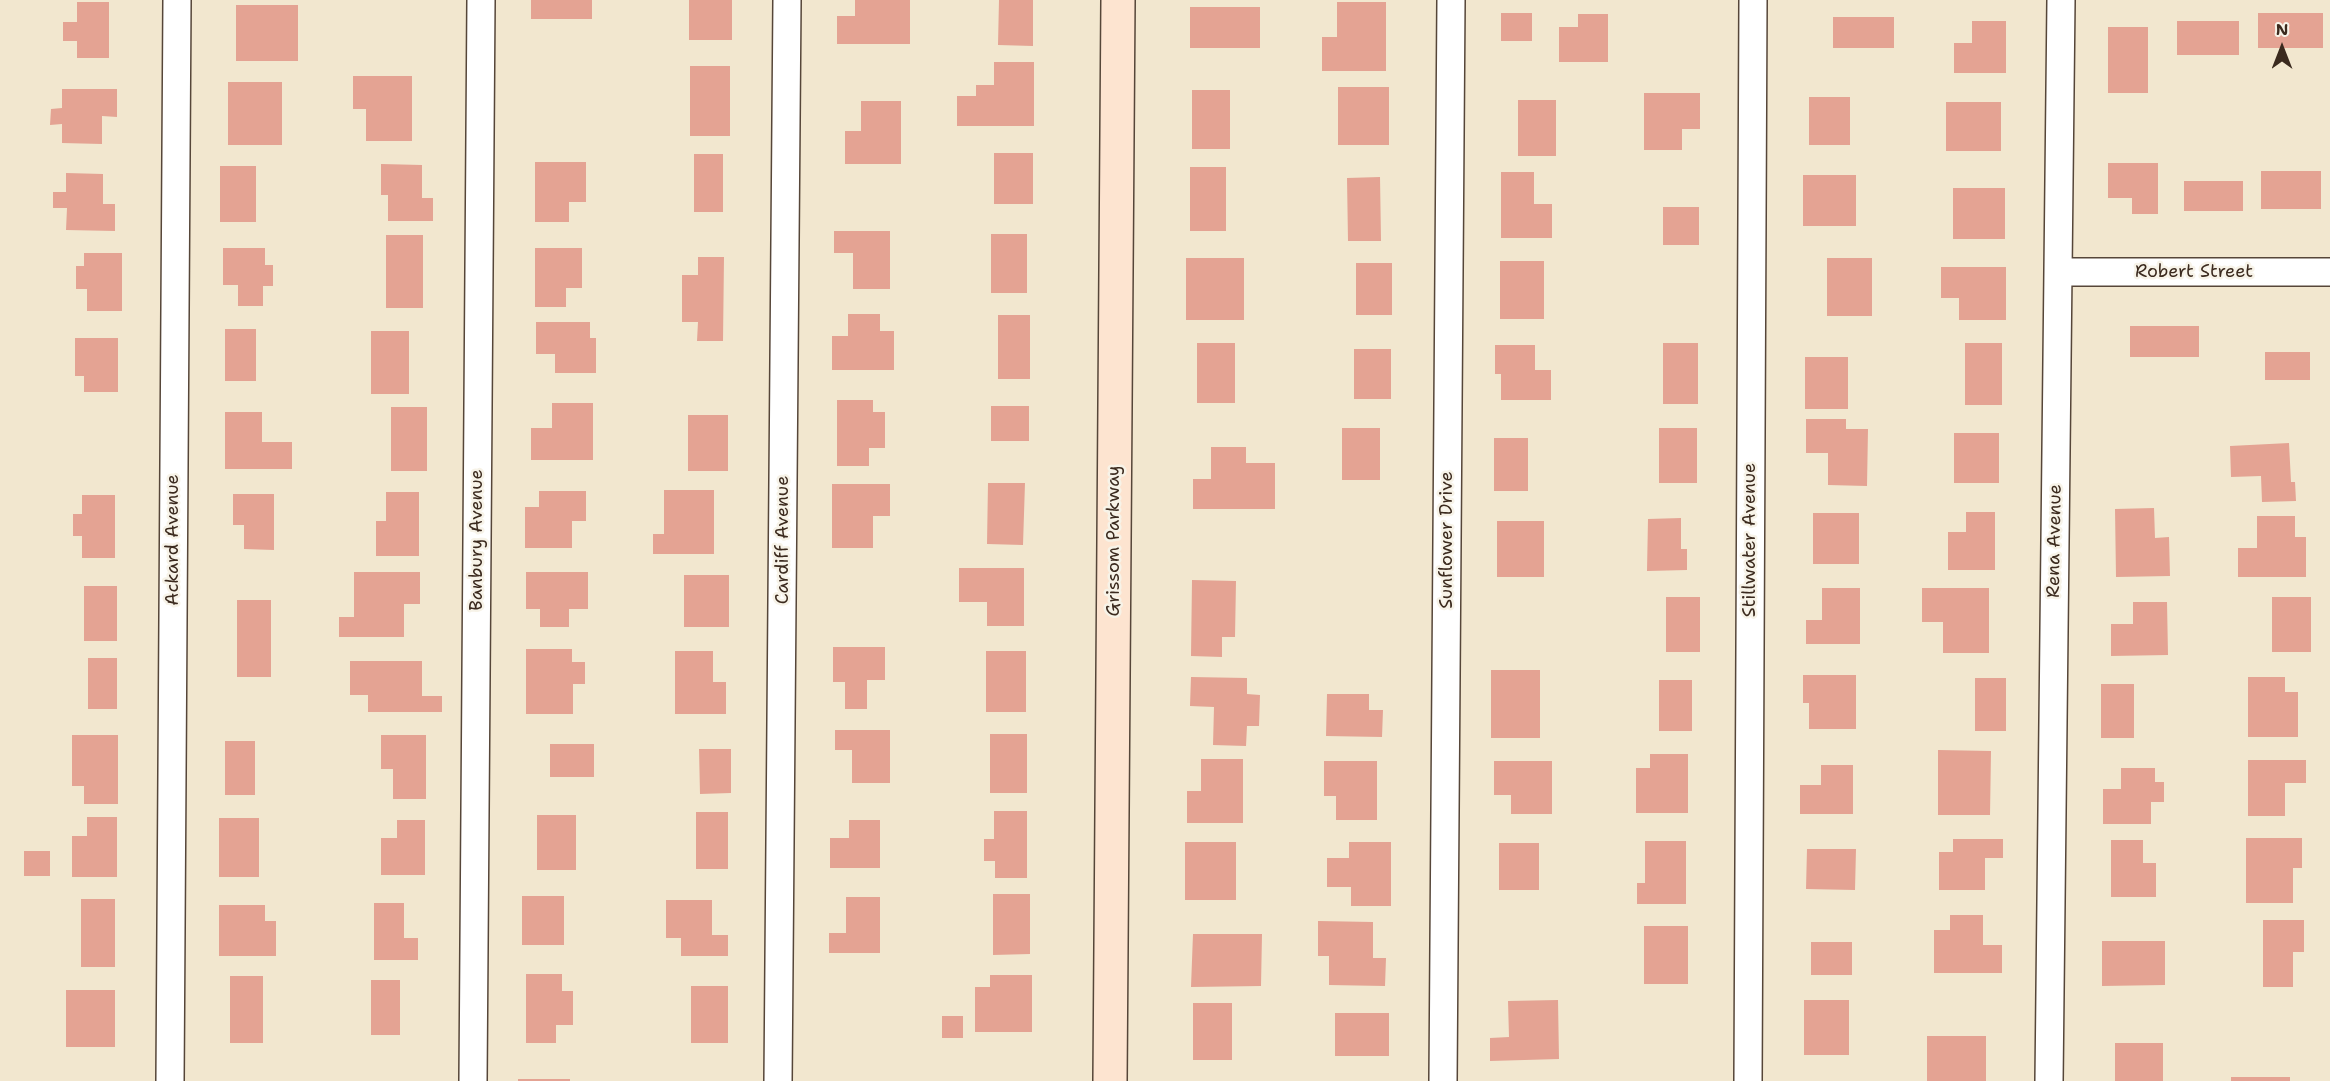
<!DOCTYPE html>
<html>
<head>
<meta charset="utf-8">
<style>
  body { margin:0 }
  #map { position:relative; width:2330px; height:1081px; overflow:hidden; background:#f2e7cf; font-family:"Shantell Sans",sans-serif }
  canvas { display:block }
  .north { position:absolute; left:2252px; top:18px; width:60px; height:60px; -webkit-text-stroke:4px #f7f3e8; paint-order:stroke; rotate:0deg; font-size:16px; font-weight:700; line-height:24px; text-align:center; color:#3b2a1e }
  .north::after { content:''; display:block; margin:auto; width:21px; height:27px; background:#3b2a1e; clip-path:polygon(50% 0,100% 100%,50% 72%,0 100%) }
</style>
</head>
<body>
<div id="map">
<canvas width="2330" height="1081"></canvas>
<div class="north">N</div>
</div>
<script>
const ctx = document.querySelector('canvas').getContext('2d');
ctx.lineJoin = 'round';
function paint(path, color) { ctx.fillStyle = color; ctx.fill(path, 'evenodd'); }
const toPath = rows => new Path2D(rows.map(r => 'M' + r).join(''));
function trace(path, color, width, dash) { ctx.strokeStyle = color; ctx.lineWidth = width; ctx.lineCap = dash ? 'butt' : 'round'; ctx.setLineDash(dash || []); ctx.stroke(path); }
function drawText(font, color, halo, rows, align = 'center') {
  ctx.font = font + ' "Shantell Sans",sans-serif'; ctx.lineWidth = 5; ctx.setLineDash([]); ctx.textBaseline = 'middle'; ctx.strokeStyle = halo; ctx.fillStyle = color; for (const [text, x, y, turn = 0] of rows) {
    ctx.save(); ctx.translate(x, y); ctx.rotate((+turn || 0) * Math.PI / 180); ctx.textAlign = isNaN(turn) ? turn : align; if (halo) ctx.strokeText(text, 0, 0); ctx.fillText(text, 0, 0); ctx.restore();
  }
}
paint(toPath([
  [531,0,592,0,592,19,531,19],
  [689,0,732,0,732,40,689,40],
  [855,0,910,0,910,44,837,44,837,16,855,16],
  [999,0,1033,0,1033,46,998,45],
  [77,2,109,2,109,58,77,58,77,41,63,41,63,22,77,22],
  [1337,2,1386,2,1386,71,1322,71,1322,37,1337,37],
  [236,5,298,5,298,61,236,61],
  [1190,7,1260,7,1260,48,1190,48],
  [1501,13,1532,13,1532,41,1501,41],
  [2258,13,2323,13,2323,48,2258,48],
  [1578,14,1608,14,1608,62,1559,62,1559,27,1578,27],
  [1833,17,1894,17,1894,48,1833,48],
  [1972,21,2006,21,2006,73,1954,73,1954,43,1972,43],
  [2177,21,2239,21,2239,55,2177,55],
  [2108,27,2148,27,2148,93,2108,93],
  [994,62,1034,62,1034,126,957,126,957,96,976,96,976,85,994,85],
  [690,66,730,66,730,136,690,136],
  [353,76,412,76,412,141,366,141,366,109,353,109],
  [228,82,282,82,282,145,228,145],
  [1338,87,1389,87,1389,145,1338,145],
  [62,89,117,89,117,117,102,116,102,144,62,143,62,124,50,125,51,109,62,108],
  [1192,90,1230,90,1230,149,1192,149],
  [1644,93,1700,93,1700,129,1682,129,1682,150,1644,150],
  [1809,97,1850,97,1850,145,1809,145],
  [1518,100,1556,100,1556,156,1518,156],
  [861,101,901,101,901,164,845,164,845,131,861,131],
  [1946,102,2001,102,2001,151,1946,151],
  [994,153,1033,153,1033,204,994,204],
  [694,154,723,154,723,212,694,212],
  [535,162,586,162,586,202,569,202,569,222,535,222],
  [2108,163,2158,163,2158,214,2132,214,2132,198,2108,198],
  [381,164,422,165,422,198,433,198,433,221,388,221,388,195,381,195],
  [220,166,256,166,256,222,220,222],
  [1190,167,1226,167,1226,231,1190,231],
  [2261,171,2321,171,2321,209,2261,209],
  [1501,172,1534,172,1534,204,1552,204,1552,238,1501,238],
  [66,173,103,174,103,204,115,204,115,231,66,230,67,208,53,208,53,192,66,192],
  [1803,175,1856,175,1856,226,1803,226],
  [1380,177,1381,241,1348,241,1347,178],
  [2184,181,2243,181,2243,211,2184,211],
  [1953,188,2005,188,2005,239,1953,239],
  [1663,207,1699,207,1699,245,1663,245],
  [834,231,890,231,890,289,853,289,853,253,834,253],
  [991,234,1027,234,1027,293,991,293],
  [386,235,423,235,423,308,386,308],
  [223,248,265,248,265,265,273,265,273,286,263,286,263,306,238,306,238,285,223,285],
  [535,248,582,248,582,288,566,288,566,307,535,307],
  [84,253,122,253,122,311,87,311,87,289,76,289,76,266,84,266],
  [698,257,724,257,723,341,697,341,698,322,682,322,682,275,698,275],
  [1186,258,1244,258,1244,320,1186,320],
  [1827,258,1872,258,1872,316,1827,316],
  [1500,261,1544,261,1544,319,1500,319],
  [1356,263,1392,263,1392,315,1356,315],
  [1941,267,2006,267,2006,320,1959,320,1959,298,1941,298],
  [848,314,880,314,880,331,894,331,894,370,832,370,832,336,848,336],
  [998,315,1030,315,1030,379,998,379],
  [536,322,590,322,590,338,596,338,596,373,555,373,555,354,536,354],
  [2130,326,2199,326,2199,357,2130,357],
  [225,329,256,329,256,381,225,381],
  [371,331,409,331,409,394,371,394],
  [75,338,118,338,118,392,84,392,84,376,75,376],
  [1197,343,1235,343,1235,403,1197,403],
  [1663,343,1698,343,1698,404,1663,404],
  [1965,343,2002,343,2002,405,1965,405],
  [1495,345,1535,345,1535,370,1551,370,1551,400,1501,400,1501,374,1495,374],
  [1354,349,1391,349,1391,399,1354,399],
  [2265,352,2310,352,2310,380,2265,380],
  [1805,357,1848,357,1848,409,1805,409],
  [837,400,873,400,873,412,885,412,885,448,869,448,869,466,837,466],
  [552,403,593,403,593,460,531,460,531,428,552,428],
  [991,406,1029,406,1029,441,991,441],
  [391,407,427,407,427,471,391,471],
  [225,412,262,412,262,442,292,442,292,469,225,469],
  [688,415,728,415,728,471,688,471],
  [1806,419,1846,419,1846,429,1868,429,1867,486,1828,485,1828,453,1806,453],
  [1342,428,1380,428,1380,480,1342,480],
  [1659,428,1697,428,1697,483,1659,483],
  [1954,433,1999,433,1999,483,1954,483],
  [1494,438,1528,438,1528,491,1494,491],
  [2289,443,2291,482,2295,482,2296,501,2262,502,2261,476,2231,477,2230,446],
  [1211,447,1246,447,1246,463,1275,463,1275,509,1193,509,1193,479,1211,479],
  [988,483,1025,483,1023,545,987,544],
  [832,484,890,484,890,516,873,516,873,548,832,548],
  [664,490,714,490,714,554,653,554,653,534,664,534],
  [539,491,586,491,586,521,572,521,572,548,525,548,525,507,539,507],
  [386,492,419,492,419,556,376,556,376,521,386,521],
  [233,494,274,494,274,550,244,549,244,525,233,525],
  [82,495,115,495,115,558,82,558,82,536,73,536,73,514,82,514],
  [2154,508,2155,538,2169,537,2170,576,2116,577,2115,509],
  [1966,512,1995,512,1995,570,1948,570,1948,532,1966,532],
  [1813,513,1859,513,1859,564,1813,564],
  [2257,516,2295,516,2295,537,2306,537,2306,577,2238,577,2238,548,2257,548],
  [1681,518,1681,549,1687,549,1687,570,1647,571,1648,519],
  [1497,521,1544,521,1544,577,1497,577],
  [959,568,1024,568,1024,626,987,626,987,602,959,602],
  [354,572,420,572,420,604,404,604,404,637,339,637,339,617,354,617],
  [526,572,588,572,588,609,569,609,569,627,540,627,540,609,526,609],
  [684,575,729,575,729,627,684,627],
  [1192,580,1236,581,1235,637,1222,637,1222,657,1191,656],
  [84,586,117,586,117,641,84,641],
  [1822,588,1860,588,1860,644,1806,644,1806,620,1822,620],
  [1922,588,1989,588,1989,653,1943,653,1943,622,1922,622],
  [1666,597,1700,597,1700,652,1666,652],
  [2272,597,2311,597,2311,652,2272,652],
  [237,600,271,600,271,677,237,677],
  [2133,602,2167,602,2168,655,2111,656,2111,624,2133,624],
  [833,647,885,647,885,680,867,680,867,709,845,709,845,682,833,682],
  [526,649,572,649,572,662,585,662,585,684,573,684,573,714,526,714],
  [675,651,713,651,713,682,726,682,726,714,675,714],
  [986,651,1026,651,1026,712,986,712],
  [88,658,117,658,117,709,88,709],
  [350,661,422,661,422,696,442,696,442,712,368,712,368,695,350,695],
  [1491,670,1540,670,1540,738,1491,738],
  [1803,675,1856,675,1856,729,1809,729,1809,703,1803,703],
  [1191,677,1247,678,1247,694,1260,695,1259,726,1247,726,1246,746,1213,745,1214,707,1190,706],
  [2248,677,2285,677,2285,692,2298,692,2298,737,2248,737],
  [1975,678,2006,678,2006,731,1975,731],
  [1659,680,1692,680,1692,731,1659,731],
  [2101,684,2134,684,2134,738,2101,738],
  [1327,694,1369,694,1369,710,1383,710,1382,737,1326,736],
  [835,730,890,730,890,783,852,783,852,750,835,750],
  [990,734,1027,734,1027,793,990,793],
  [72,735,118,735,118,804,84,804,84,786,72,786],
  [381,735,426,735,426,799,393,799,393,769,381,769],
  [225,741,255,741,255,795,225,795],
  [550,744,594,744,594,777,550,777],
  [699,749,731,749,731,793,700,794],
  [1938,750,1991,751,1990,815,1938,815],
  [1650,754,1688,754,1688,813,1636,813,1636,768,1650,768],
  [1201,759,1243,759,1243,823,1187,823,1187,791,1201,791],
  [2248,760,2306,760,2306,783,2285,783,2285,816,2248,816],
  [1324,761,1377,761,1377,820,1336,820,1336,796,1324,796],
  [1494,761,1552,761,1552,814,1511,814,1511,795,1494,795],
  [1821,765,1853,765,1853,814,1800,814,1800,785,1821,785],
  [2121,768,2155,768,2155,782,2164,782,2164,802,2151,802,2151,824,2103,824,2103,789,2121,789],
  [994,811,1027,811,1027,878,995,878,995,861,984,861,984,839,994,839],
  [696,812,728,812,728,869,696,869],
  [537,815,576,815,576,870,537,870],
  [87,817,117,817,117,877,72,877,72,836,87,836],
  [219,818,259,818,259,877,219,877],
  [397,820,425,820,425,875,381,875,381,838,397,838],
  [849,820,880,820,880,868,830,868,830,838,849,838],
  [2246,838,2302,838,2302,868,2293,868,2293,903,2246,903],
  [1953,839,2003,839,2003,858,1985,858,1985,890,1939,890,1939,852,1953,852],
  [2111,840,2143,840,2143,863,2156,863,2156,897,2111,897],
  [1645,841,1686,841,1686,904,1637,904,1637,883,1645,883],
  [1185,842,1236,842,1236,900,1185,900],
  [1349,842,1391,842,1391,906,1351,906,1351,887,1327,887,1327,858,1349,858],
  [1499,843,1539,843,1539,890,1499,890],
  [1807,849,1856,849,1855,890,1806,889],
  [24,851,50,851,50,876,24,876],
  [993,894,1030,894,1030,954,993,955],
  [522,896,564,896,564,945,522,945],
  [846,897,880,897,880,953,829,953,829,933,846,933],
  [81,899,115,899,115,967,81,967],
  [666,900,712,900,712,935,728,935,728,956,681,956,681,938,666,938],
  [374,903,404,903,404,938,418,938,418,960,374,960],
  [219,905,265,905,265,921,276,921,276,956,219,956],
  [1950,915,1983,915,1983,945,2002,945,2002,973,1934,973,1934,930,1950,930],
  [2263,920,2304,920,2304,952,2293,952,2293,987,2263,987],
  [1318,921,1373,922,1373,958,1386,958,1385,986,1329,985,1329,956,1318,956],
  [1644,926,1688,926,1688,984,1644,984],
  [1193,934,1262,934,1261,986,1191,987],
  [2102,941,2165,941,2165,985,2102,986],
  [1811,942,1852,942,1852,975,1811,975],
  [526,974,562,974,562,991,573,991,573,1025,556,1025,556,1043,526,1043],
  [990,975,1032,975,1032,1032,975,1032,975,987,990,987],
  [230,976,263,976,263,1043,230,1043],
  [371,980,400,980,400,1035,371,1035],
  [691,986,728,986,728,1043,691,1043],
  [66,990,115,990,115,1047,66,1047],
  [1558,1000,1559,1059,1490,1061,1490,1038,1509,1037,1508,1001],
  [1804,1000,1849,1000,1849,1055,1804,1055],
  [1193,1003,1232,1003,1232,1060,1193,1060],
  [1335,1013,1389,1013,1389,1056,1335,1056],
  [942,1016,963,1016,963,1038,942,1038],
  [1927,1036,1986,1036,1986,1081,1927,1081],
  [2115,1043,2163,1043,2163,1081,2115,1081],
  [2231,1077,2290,1077,2290,1081,2231,1081],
  [518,1079,570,1079,570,1081,518,1081]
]), '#e4a393');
const street = toPath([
  [2058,272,2330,272],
  [170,1081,177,0],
  [473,1081,481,0],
  [778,1081,787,0],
  [1443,1081,1451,0],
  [1748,1081,1753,0],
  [2049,1081,2061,0]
]);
const secondary = toPath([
  [1110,1081,1118,0]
]);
trace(street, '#564639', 30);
trace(secondary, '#564639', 36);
trace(street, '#fff', 27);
trace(secondary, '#fde4d0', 33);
drawText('18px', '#3b2a1e', '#f7f3e8', [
  ["Robert Street",2194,272],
  ["Ackard Avenue",173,540,-90],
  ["Banbury Avenue",477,540,-90],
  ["Cardiff Avenue",783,540,-90],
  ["Sunflower Drive",1447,540,-90],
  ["Stillwater Avenue",1750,540,-90],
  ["Grissom Parkway",1114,541,-90],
  ["Rena Avenue",2055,541,-89]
]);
</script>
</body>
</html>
